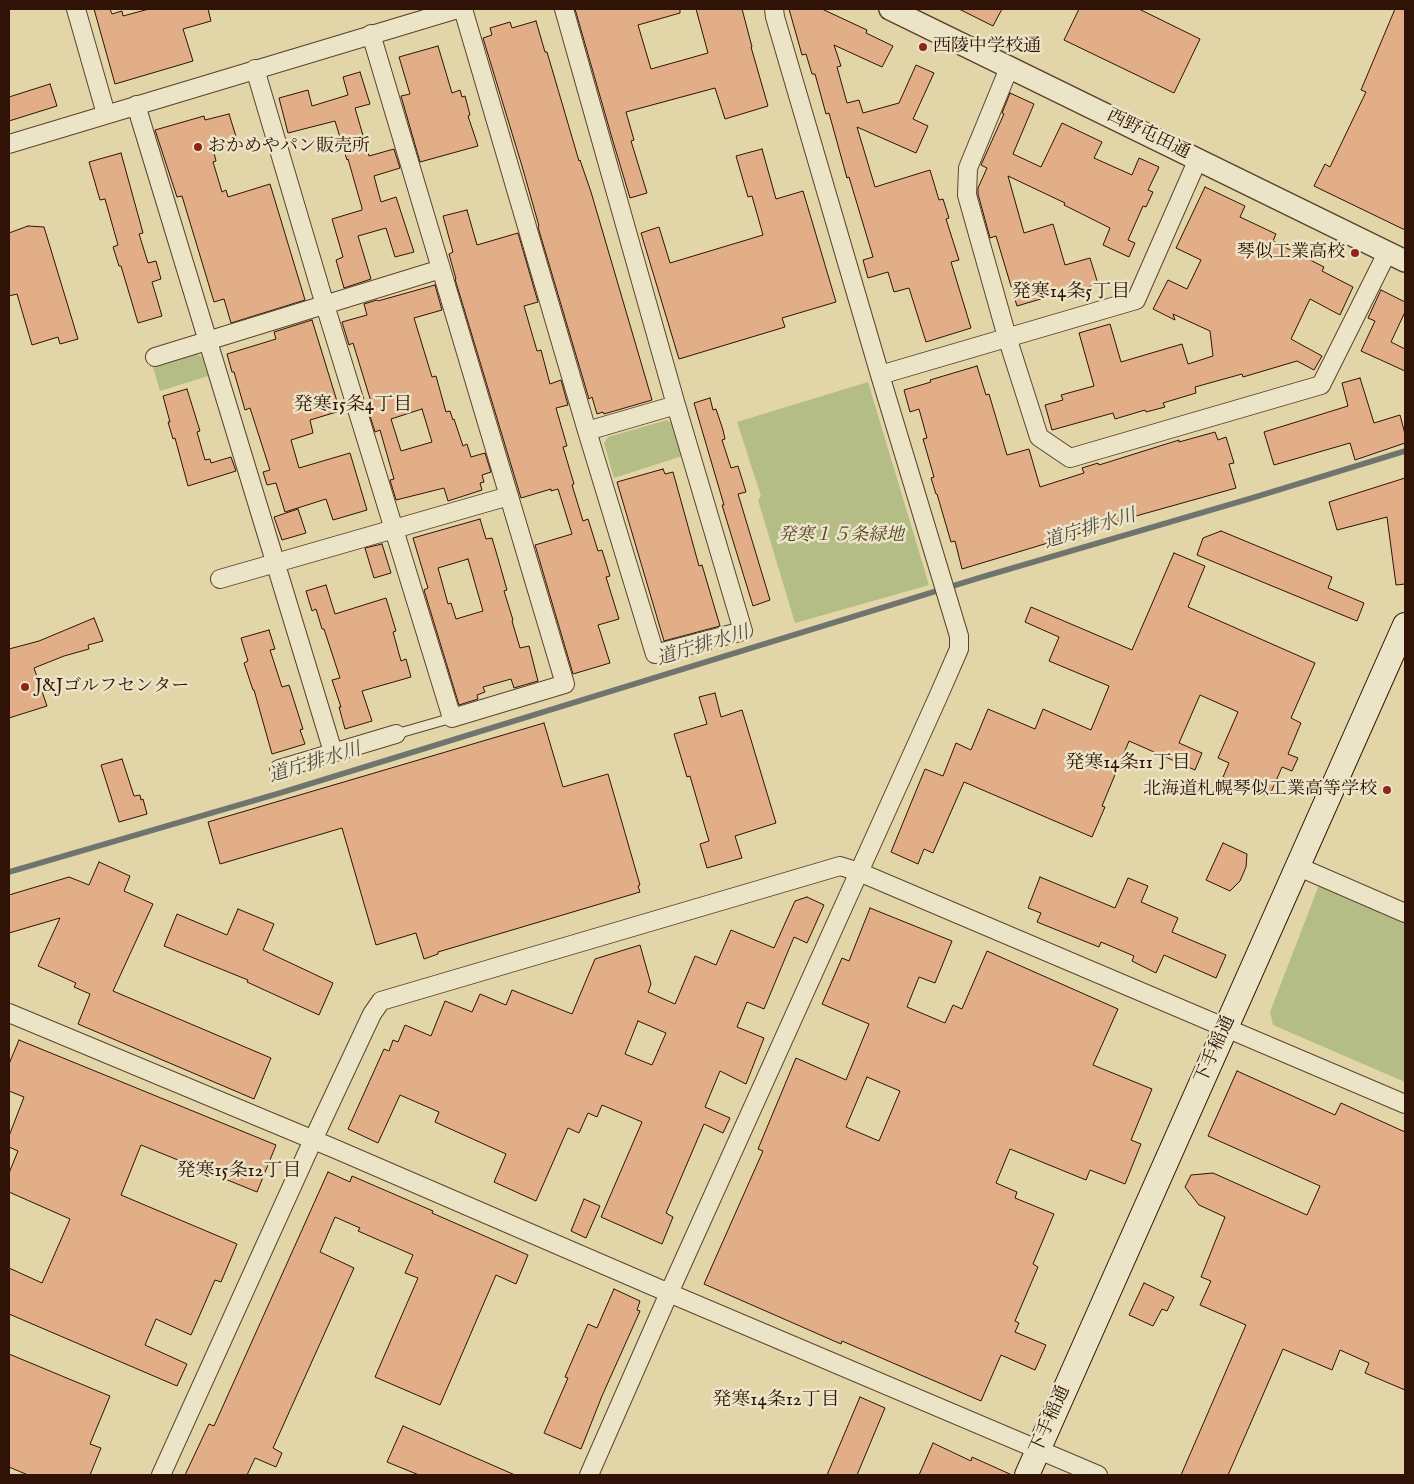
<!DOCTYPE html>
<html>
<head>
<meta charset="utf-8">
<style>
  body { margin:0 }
  #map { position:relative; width:1414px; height:1484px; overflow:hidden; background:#e2d5a8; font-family:"IM FELL English",serif }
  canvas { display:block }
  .frame { position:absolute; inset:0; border:10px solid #301206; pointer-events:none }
</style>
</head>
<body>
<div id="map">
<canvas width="1414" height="1484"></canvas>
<div class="frame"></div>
</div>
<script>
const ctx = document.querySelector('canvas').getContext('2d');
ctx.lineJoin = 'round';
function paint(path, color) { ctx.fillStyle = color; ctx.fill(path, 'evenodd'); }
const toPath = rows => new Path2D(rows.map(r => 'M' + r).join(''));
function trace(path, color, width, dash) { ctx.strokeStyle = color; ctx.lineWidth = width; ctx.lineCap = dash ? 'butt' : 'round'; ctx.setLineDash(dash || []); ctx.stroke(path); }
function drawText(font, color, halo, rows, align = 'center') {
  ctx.font = font + ' "IM FELL English","Noto Serif JP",serif'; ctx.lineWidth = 5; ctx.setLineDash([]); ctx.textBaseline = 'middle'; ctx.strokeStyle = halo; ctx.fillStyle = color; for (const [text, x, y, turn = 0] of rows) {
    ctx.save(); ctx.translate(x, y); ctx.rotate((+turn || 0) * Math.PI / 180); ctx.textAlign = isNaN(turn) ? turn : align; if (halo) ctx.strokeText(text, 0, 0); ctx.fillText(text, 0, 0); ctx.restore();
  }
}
paint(toPath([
  [195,353,202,357,208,376,160,391,153,367],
  [868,382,929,585,795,623,758,500,761,496,737,422],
  [667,420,673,424,682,456,614,478,604,443,608,437],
  [1319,885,1405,924,1405,1082,1273,1025,1270,1012]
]), '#b4bd86');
trace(toPath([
  [9,872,280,793,982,577,1252,498,1405,451]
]), '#6f746e', 5.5);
const building = toPath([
  [94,9,110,9,112,14,122,11,123,16,149,9,208,9,211,21,183,29,193,61,115,84,94,9],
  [575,9,680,9,680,13,638,25,651,69,708,53,696,9,742,9,752,47,751,47,768,106,725,119,715,88,626,112,634,140,631,141,647,193,630,198,612,138,575,9],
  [789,9,822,9,867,30,866,33,893,46,882,67,834,45,841,66,837,67,847,103,859,100,863,113,899,103,916,65,934,73,913,119,928,126,916,153,857,127,875,187,930,170,939,200,943,199,949,218,946,219,959,260,951,262,971,328,926,342,909,288,894,292,888,272,868,278,863,260,873,257,849,177,847,178,829,113,826,114,815,74,812,74,806,54,802,55,789,9],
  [959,9,1002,9,993,26,959,9],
  [1079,9,1139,9,1200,39,1174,93,1064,40,1079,9],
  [1395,9,1405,9,1405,230,1314,186,1325,164,1330,167,1366,92,1361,90,1395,9],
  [536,21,545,52,547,52,579,161,580,160,591,192,652,400,604,414,603,412,597,414,592,397,589,399,538,227,539,226,522,166,483,38,492,35,490,28,510,22,512,28,536,21],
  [438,46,452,93,460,90,462,97,465,96,470,115,468,116,478,146,420,162,401,96,410,94,399,57,438,46],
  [360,72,370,104,355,108,369,156,394,149,400,168,374,176,381,202,396,197,414,252,395,257,386,228,358,236,371,279,344,288,336,260,343,257,332,219,362,210,362,208,348,159,347,160,335,121,288,133,279,98,308,90,312,106,348,95,343,77,360,72],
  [50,84,57,106,9,121,9,97,50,84],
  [1010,93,1034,104,1013,154,1041,167,1062,123,1102,142,1094,158,1132,175,1139,158,1159,167,1148,190,1153,192,1146,207,1143,206,1128,240,1135,243,1129,257,1103,245,1110,228,1064,205,1065,203,1008,176,1024,233,1053,224,1065,265,1090,258,1098,284,1079,290,1078,288,1017,306,996,236,990,238,978,194,978,188,987,168,981,165,1004,114,1002,113,1010,93],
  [229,114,239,146,214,153,216,161,213,162,222,192,226,190,228,197,270,184,305,300,231,323,224,299,214,302,182,196,177,197,155,130,204,116,205,120,229,114],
  [762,149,776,199,803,191,836,302,782,318,785,327,679,359,641,233,659,227,670,263,763,235,752,196,748,197,736,156,762,149],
  [121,153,143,233,139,234,148,263,156,261,161,279,152,282,162,316,138,323,121,266,119,266,113,247,118,245,105,199,100,200,89,162,121,153],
  [1205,187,1245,206,1240,217,1276,234,1273,241,1324,267,1322,271,1353,287,1340,315,1310,299,1291,339,1322,356,1314,370,1297,361,1243,377,1242,374,1195,387,1196,393,1163,403,1165,407,1146,412,1145,410,1115,419,1113,413,1052,430,1045,405,1063,400,1061,395,1094,386,1079,333,1110,324,1121,362,1182,344,1188,364,1213,356,1210,331,1173,314,1175,320,1153,309,1168,280,1187,289,1201,260,1176,248,1205,187],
  [467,210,477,245,518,233,538,302,524,306,537,351,541,350,550,384,561,380,568,405,556,408,567,446,563,447,574,484,572,485,583,521,588,519,598,551,602,550,610,576,606,577,619,619,598,625,610,663,573,674,535,545,572,534,558,489,551,491,551,489,521,498,455,279,456,279,449,254,453,252,443,216,467,210],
  [28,226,44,227,78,339,60,344,58,337,32,345,17,294,9,296,9,233,28,226],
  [435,285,442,310,414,318,432,377,436,376,446,412,450,411,453,420,454,419,463,446,467,444,471,457,485,453,491,472,482,475,484,482,480,483,482,490,448,501,444,488,396,500,390,480,394,479,380,430,375,432,367,406,372,405,353,343,349,345,342,322,367,315,364,304,377,300,378,301,435,285],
  [422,409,432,442,401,451,391,419,422,409],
  [1381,290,1405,302,1405,312,1391,342,1405,349,1405,371,1361,351,1375,321,1368,318,1381,290],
  [312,320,340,411,310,420,313,433,291,440,299,468,350,453,367,510,333,520,326,499,285,512,276,483,267,485,263,472,270,470,250,408,245,410,234,372,232,372,227,354,276,339,274,332,312,320],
  [977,366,986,395,989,394,1007,455,1029,449,1040,487,1084,473,1082,468,1098,463,1099,465,1179,440,1179,442,1215,432,1218,440,1226,437,1234,463,1229,464,1236,488,1118,521,1119,523,1094,531,1094,529,962,569,955,541,951,542,937,494,936,494,931,478,934,477,923,439,927,438,919,409,910,412,904,390,931,382,930,380,977,366],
  [1360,378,1374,423,1400,415,1405,434,1405,443,1355,460,1350,443,1274,465,1264,432,1348,406,1342,383,1360,378],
  [187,389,200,431,197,432,205,460,210,459,211,463,231,457,236,471,188,486,175,438,173,439,168,422,170,422,163,396,187,389],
  [710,398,713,410,716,409,723,430,725,439,722,440,731,468,738,466,746,492,738,494,770,600,753,606,722,505,724,505,694,403,710,398],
  [663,469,665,474,673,472,699,566,702,565,720,626,664,641,617,482,663,469],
  [1405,478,1405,584,1396,585,1387,517,1337,530,1329,502,1405,478],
  [298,509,306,533,282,540,274,517,298,509],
  [480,519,486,539,492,538,497,555,507,590,504,591,513,620,512,621,520,648,529,646,538,681,514,688,511,679,483,687,485,692,477,695,478,699,459,705,424,590,428,588,413,538,480,519],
  [468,559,483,611,456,619,451,603,448,604,438,568,468,559],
  [1221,531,1332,577,1328,588,1364,603,1357,621,1197,555,1203,538,1221,531],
  [382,544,391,573,374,578,365,548,382,544],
  [1174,553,1205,566,1188,607,1315,663,1291,718,1301,723,1288,754,1298,758,1292,771,1282,767,1269,797,1223,777,1229,763,1218,758,1238,712,1200,695,1179,743,1202,753,1195,770,1129,741,1102,806,1105,807,1092,837,964,782,933,853,924,849,918,864,891,852,925,769,943,776,956,743,971,750,988,709,1035,729,1043,709,1091,730,1109,686,1049,661,1059,637,1025,622,1031,607,1132,650,1174,553],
  [326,585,335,614,386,598,396,631,393,632,401,661,406,659,411,677,362,691,372,721,345,729,339,707,341,707,332,680,340,678,324,629,322,629,316,609,312,611,306,591,326,585],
  [94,618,103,641,88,645,89,649,64,656,34,668,47,706,9,718,9,649,39,641,94,618],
  [269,630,275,649,270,650,282,687,289,685,303,729,300,730,305,744,272,754,254,690,253,690,244,663,248,661,241,638,269,630],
  [715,693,721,717,742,710,776,823,735,836,742,858,707,868,700,844,709,841,690,776,687,777,674,734,707,724,699,697,715,693],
  [544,723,563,787,608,774,640,885,638,886,640,892,438,952,438,954,424,959,416,933,376,945,342,828,220,864,208,822,544,723],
  [122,759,134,796,140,795,141,800,143,799,147,814,119,822,101,765,122,759],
  [1223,843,1247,854,1246,867,1240,881,1230,891,1206,880,1223,843],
  [99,862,130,876,124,891,153,904,113,991,271,1058,254,1099,78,1024,90,994,74,987,76,983,38,966,60,918,9,933,9,895,69,877,89,885,99,862],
  [1040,877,1115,908,1128,878,1148,886,1141,902,1178,918,1172,932,1226,955,1216,978,1164,955,1156,973,1132,961,1134,956,1101,942,1099,947,1037,922,1041,913,1028,908,1040,877],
  [807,897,824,905,807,943,794,937,764,1009,747,1002,737,1027,764,1038,746,1084,720,1071,705,1107,730,1118,723,1133,704,1124,666,1213,673,1217,662,1244,601,1217,642,1122,602,1105,597,1117,588,1113,579,1133,568,1128,536,1201,494,1182,506,1154,435,1122,439,1112,400,1095,378,1143,348,1129,384,1049,389,1051,393,1040,398,1042,405,1025,431,1036,445,1001,472,1012,480,994,506,1005,512,990,572,1014,595,959,640,945,651,984,648,992,675,1004,695,956,716,965,731,930,774,948,795,901,807,897],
  [638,1021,666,1033,652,1065,625,1054,638,1021],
  [870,908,952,941,935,983,919,977,907,1007,945,1023,953,1005,962,1009,987,951,1118,1009,1093,1065,1152,1089,1131,1140,1141,1144,1125,1184,1090,1170,1086,1180,1010,1149,996,1183,1017,1192,1015,1198,1054,1214,1033,1264,1038,1267,1015,1321,1019,1323,1015,1332,1046,1345,1035,1370,1001,1355,981,1401,842,1341,841,1344,704,1284,763,1151,758,1149,796,1058,846,1080,869,1024,822,1004,842,958,849,961,870,908],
  [867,1077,900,1091,879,1141,846,1127,867,1077],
  [238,909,274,924,263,950,333,983,319,1015,247,982,248,980,164,946,177,914,227,935,238,909],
  [19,1040,276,1145,257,1192,141,1145,121,1195,237,1244,221,1282,215,1280,191,1335,156,1319,145,1345,187,1364,177,1386,9,1314,9,1268,42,1283,70,1219,9,1192,9,1173,18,1151,9,1147,9,1136,24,1097,9,1091,9,1064,19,1040],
  [1237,1071,1335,1115,1341,1103,1405,1132,1405,1390,1365,1373,1369,1363,1340,1350,1332,1370,1283,1349,1228,1475,1181,1475,1246,1325,1200,1305,1211,1281,1201,1277,1225,1217,1199,1205,1185,1187,1191,1175,1213,1173,1307,1215,1320,1186,1208,1136,1237,1071],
  [328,1172,350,1182,352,1176,433,1211,432,1213,528,1255,516,1284,496,1275,440,1405,375,1377,418,1278,405,1273,413,1255,358,1231,360,1228,335,1217,320,1252,354,1268,273,1448,282,1453,276,1467,255,1458,247,1475,185,1475,209,1424,214,1426,328,1172],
  [584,1199,600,1206,586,1238,571,1231,584,1199],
  [1144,1283,1174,1297,1167,1311,1162,1309,1153,1326,1129,1315,1144,1283],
  [614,1289,640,1301,637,1310,640,1311,602,1396,581,1449,544,1433,568,1378,565,1377,588,1324,597,1328,614,1289],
  [9,1354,110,1396,90,1444,101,1448,90,1475,28,1475,9,1467,9,1354],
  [860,1397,885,1408,857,1475,827,1475,860,1397],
  [403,1426,515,1475,419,1475,387,1462,403,1426],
  [933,1443,971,1461,972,1457,1012,1475,919,1475,933,1443]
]);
paint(building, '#e2ae88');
trace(building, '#301206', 1);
const service = toPath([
  [396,734,452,718]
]);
const minor = toPath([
  [76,9,106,114],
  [463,9,587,431,655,654,743,631,676,405,564,9],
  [1009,68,968,168,967,195,1007,337,1039,437,1070,458,1321,385,1387,253],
  [255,69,325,305,452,718,565,684,371,34],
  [136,105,333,752],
  [9,144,458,9],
  [155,357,441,269],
  [880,375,1136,300,1198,159],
  [587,431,676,405],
  [220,579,509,496],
  [279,769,396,734],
  [1299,867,1405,913],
  [9,1013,333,1148,669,1293,1098,1475],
  [161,1475,313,1140,372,1014,381,1001,840,866,859,872,1405,1104],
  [589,1475,669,1293,938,697,959,649,959,636,880,375,775,17,774,9]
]);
const tertiary = toPath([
  [890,9,1405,261]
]);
const secondary = toPath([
  [1027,1475,1405,625]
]);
trace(service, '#5c432e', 11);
trace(minor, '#5c432e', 20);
trace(tertiary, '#5c432e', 24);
trace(secondary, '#301206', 26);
trace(service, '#ece4c6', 9);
trace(minor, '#ece4c6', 18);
trace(tertiary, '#ece4c6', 21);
trace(secondary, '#ece4c6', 24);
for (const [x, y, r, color] of [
  [923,47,5,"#8f2418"],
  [198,147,5,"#8f2418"],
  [1355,253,5,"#8f2418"],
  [25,687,5,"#8f2418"],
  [1387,790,5,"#8f2418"]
]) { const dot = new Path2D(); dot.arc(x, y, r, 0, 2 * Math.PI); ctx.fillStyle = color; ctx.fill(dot); trace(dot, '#ece4c6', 2); }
drawText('18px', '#301206', '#ece4c6', [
  ["西陵中学校通",933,47],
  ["おかめやパン販売所",208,147],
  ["琴似工業高校",1345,253,"right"],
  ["J&Jゴルフセンター",35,687],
  ["北海道札幌琴似工業高等学校",1377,790,"right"]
], 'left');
drawText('18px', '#301206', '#ece4c6', [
  ["西野屯田通",1148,135,26],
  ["下手稲通",1216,1050,-66],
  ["下手稲通",1051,1420,-66]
]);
drawText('italic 18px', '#58452c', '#ece4c6', [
  ["発寒１５条緑地",841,536]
]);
drawText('19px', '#301206', '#ece4c6', [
  ["発寒14条5丁目",1071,293],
  ["発寒15条4丁目",353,406],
  ["発寒14条11丁目",1128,764],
  ["発寒15条12丁目",239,1172],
  ["発寒14条12丁目",776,1401]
]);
drawText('italic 19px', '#554b43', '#ece4c6', [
  ["道庁排水川",1090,530,-17],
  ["道庁排水川",703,647,-17],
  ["道庁排水川",315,764,-17]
]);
</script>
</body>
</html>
